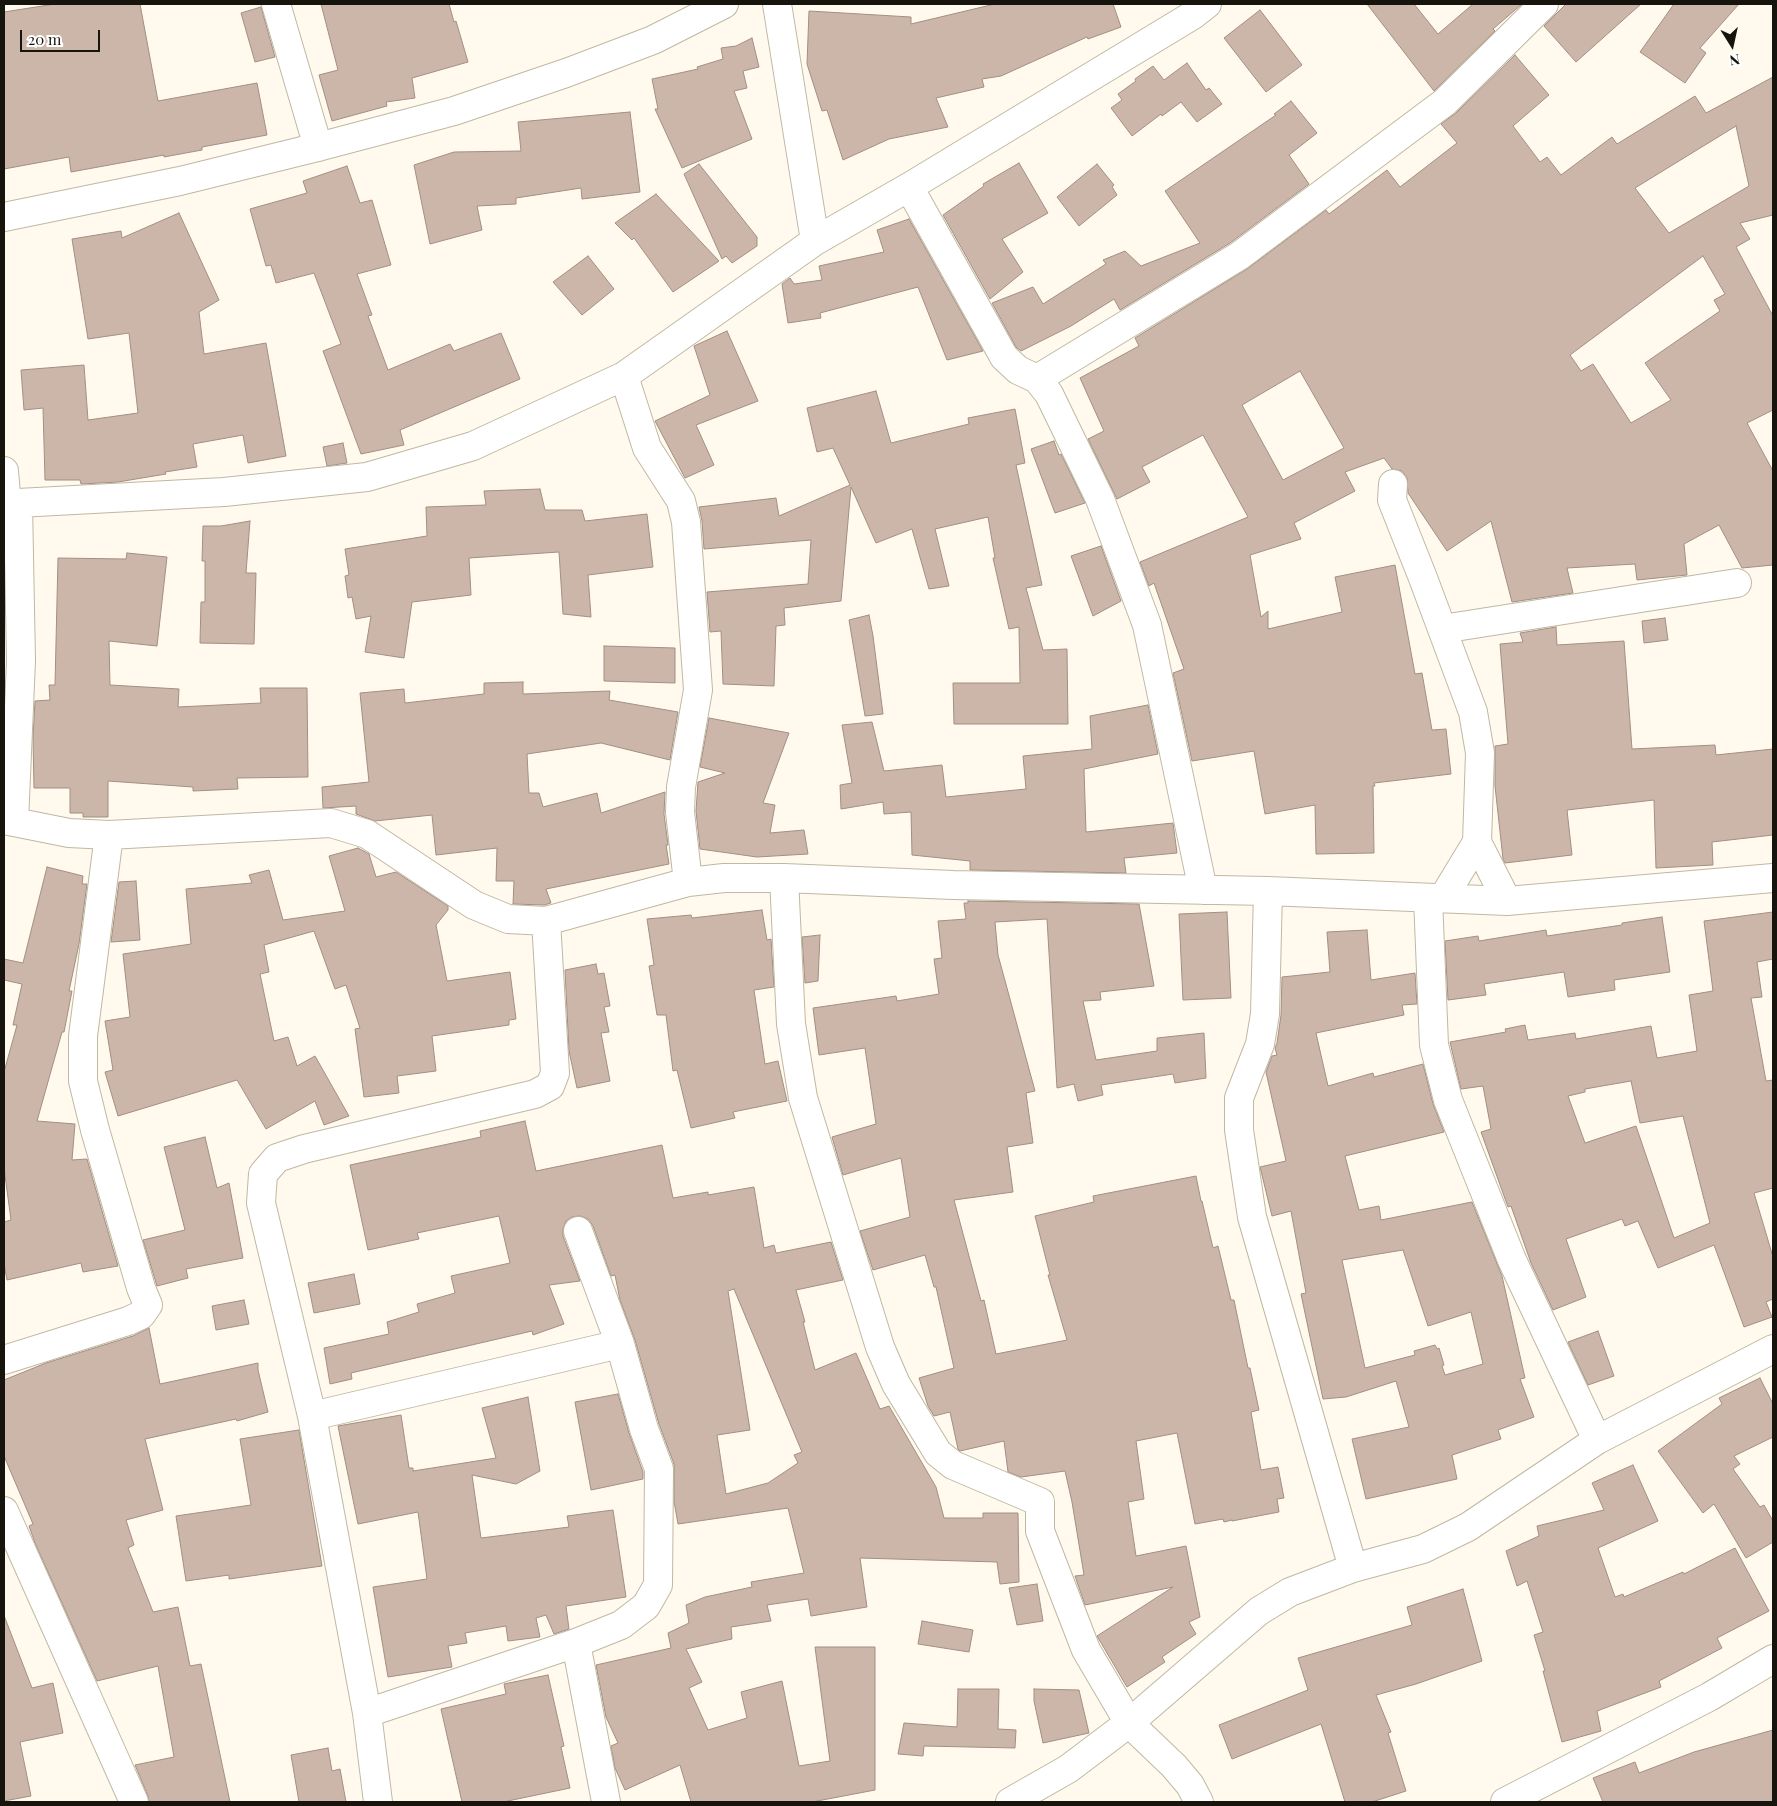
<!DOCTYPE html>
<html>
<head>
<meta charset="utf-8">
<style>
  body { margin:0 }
  #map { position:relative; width:1777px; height:1806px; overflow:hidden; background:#fffaed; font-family:"Playfair Display",serif }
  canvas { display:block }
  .frame { position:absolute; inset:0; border:5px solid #16140c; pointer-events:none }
  .north { position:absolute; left:1707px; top:20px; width:50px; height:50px; -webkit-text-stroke:4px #fff; paint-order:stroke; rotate:170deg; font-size:14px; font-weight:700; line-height:20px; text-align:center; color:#16140c }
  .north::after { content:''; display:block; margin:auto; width:18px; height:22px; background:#16140c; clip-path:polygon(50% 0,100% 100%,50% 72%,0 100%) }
  .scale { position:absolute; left:20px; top:30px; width:80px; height:22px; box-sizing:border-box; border:2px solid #16140c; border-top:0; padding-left:6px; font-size:15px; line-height:18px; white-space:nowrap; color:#16140c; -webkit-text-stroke:4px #fff; paint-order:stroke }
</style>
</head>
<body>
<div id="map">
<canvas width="1777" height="1806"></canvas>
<div class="frame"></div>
<div class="north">N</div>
<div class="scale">20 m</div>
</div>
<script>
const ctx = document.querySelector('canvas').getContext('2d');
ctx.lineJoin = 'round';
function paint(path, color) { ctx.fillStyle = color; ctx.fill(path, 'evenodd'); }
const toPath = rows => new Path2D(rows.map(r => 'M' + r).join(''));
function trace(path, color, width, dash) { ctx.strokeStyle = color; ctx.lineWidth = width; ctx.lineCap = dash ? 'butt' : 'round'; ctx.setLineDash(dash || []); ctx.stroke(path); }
const building = toPath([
  [55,4,140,4,158,101,257,83,267,135,202,147,202,150,164,157,164,155,71,172,69,157,4,169,4,12,55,4],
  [321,4,449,4,454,22,456,21,468,62,412,78,415,98,386,102,387,106,332,121,319,75,338,70,321,4],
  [995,4,1113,4,1121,27,1088,39,1087,37,1001,76,982,79,984,87,936,98,948,127,889,139,843,160,827,110,822,111,807,64,809,11,911,17,911,24,995,4],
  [1367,4,1414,4,1438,34,1473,4,1522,4,1493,29,1495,31,1434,91,1367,4],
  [1566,4,1641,4,1576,62,1544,26,1566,4],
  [1674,4,1739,4,1700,48,1706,53,1685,83,1640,52,1674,4],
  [261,7,275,57,255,62,241,13,261,7],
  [1260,10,1302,65,1266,92,1224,38,1260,10],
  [752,38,759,67,743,71,747,88,734,91,752,139,682,168,655,109,658,109,652,79,698,69,697,67,723,59,721,48,736,46,752,38],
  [1515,55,1549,95,1513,126,1540,162,1547,157,1561,175,1612,137,1617,144,1695,96,1706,113,1773,77,1773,215,1740,223,1750,239,1736,247,1773,316,1773,410,1747,423,1773,471,1773,565,1742,568,1719,525,1684,544,1687,575,1637,580,1635,564,1567,568,1573,593,1512,602,1491,521,1447,551,1408,493,1407,478,1402,471,1392,469,1384,458,1345,472,1355,491,1294,523,1301,539,1250,555,1261,617,1268,611,1268,629,1342,612,1335,577,1395,565,1415,674,1422,673,1432,730,1446,729,1451,774,1374,783,1375,786,1373,786,1374,853,1316,854,1315,805,1265,814,1254,751,1192,761,1173,673,1184,669,1154,583,1149,586,1140,562,1248,517,1203,435,1142,467,1150,482,1117,499,1088,439,1104,431,1080,378,1139,346,1135,338,1247,269,1326,210,1329,214,1387,170,1400,187,1457,143,1441,124,1456,113,1515,55],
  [1736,126,1749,186,1669,233,1635,188,1736,126],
  [1703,256,1725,294,1714,300,1720,311,1645,363,1671,400,1631,423,1593,364,1581,371,1570,355,1703,256],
  [1300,371,1344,448,1283,480,1242,405,1300,371],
  [1187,63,1206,90,1209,88,1222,104,1197,122,1181,102,1162,116,1161,114,1132,136,1111,108,1122,100,1118,94,1136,81,1135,79,1153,66,1164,80,1187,63],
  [1291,101,1317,133,1289,155,1309,184,1230,243,1120,310,1114,299,1071,326,1021,351,1016,347,992,303,1033,287,1043,304,1106,264,1103,260,1125,251,1141,266,1200,243,1165,191,1276,115,1274,114,1291,101],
  [630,112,640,192,582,199,581,188,516,198,516,204,477,206,482,230,430,244,414,165,454,152,521,151,518,122,630,112],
  [1019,163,1048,213,1002,239,1023,272,990,299,943,215,984,186,983,184,1019,163],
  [699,164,757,237,757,246,732,263,726,256,722,259,684,174,699,164],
  [1097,164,1114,185,1112,187,1117,195,1079,226,1057,197,1097,164],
  [347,166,360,203,372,200,391,265,357,274,372,315,368,316,388,370,450,344,454,351,501,333,520,379,400,430,404,445,361,454,323,351,341,344,314,273,276,283,271,265,266,266,250,209,307,193,303,181,347,166],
  [656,194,719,261,673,292,634,238,632,240,615,223,656,194],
  [179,213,219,300,199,312,204,354,266,343,286,456,248,463,243,435,193,444,197,467,165,472,166,474,118,482,81,484,80,480,45,480,43,408,24,410,21,370,84,365,88,420,138,413,129,333,88,339,72,239,121,231,122,238,179,213],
  [909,219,983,351,947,360,918,287,820,313,821,318,788,323,782,284,790,278,794,284,822,280,819,266,884,252,877,230,909,219],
  [588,256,614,289,582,315,553,282,588,256],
  [727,331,758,401,696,425,714,465,685,478,655,421,710,395,694,346,727,331],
  [876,391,891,443,969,424,968,418,1015,409,1025,463,1016,465,1042,585,1026,588,1043,650,1067,649,1068,724,954,724,953,683,1020,683,1019,627,1009,629,993,558,995,558,988,517,935,529,949,586,929,589,912,529,876,543,851,487,841,601,784,608,785,625,776,626,774,686,723,684,721,631,710,632,707,592,808,584,811,540,704,549,702,521,699,507,776,498,779,516,850,485,833,448,817,452,807,408,876,391],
  [1054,441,1059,455,1061,454,1085,503,1055,513,1031,449,1054,441],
  [343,443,347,463,327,466,323,447,343,443],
  [540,489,545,510,582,510,585,521,647,514,653,567,588,575,591,617,563,614,559,552,469,558,471,595,412,602,404,658,365,652,371,616,356,619,352,597,348,598,345,576,349,575,345,549,427,536,426,507,486,505,484,491,540,489],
  [250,521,246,573,256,573,254,644,200,643,201,602,205,602,205,561,202,561,203,526,221,526,250,521],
  [1101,546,1121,601,1093,616,1071,556,1101,546],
  [127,553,167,557,157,646,109,641,110,685,179,689,178,707,261,703,260,688,307,688,308,777,237,778,238,789,193,791,193,787,108,781,108,817,83,817,83,813,70,813,70,788,34,788,33,737,35,701,50,700,49,685,55,685,58,558,126,559,127,553],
  [869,615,873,636,883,714,865,716,849,620,869,615],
  [1665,618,1668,640,1644,643,1642,621,1665,618],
  [1556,627,1557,645,1624,641,1632,749,1715,745,1716,755,1773,749,1773,835,1712,842,1713,865,1656,868,1654,800,1567,810,1572,855,1505,863,1503,859,1495,786,1495,746,1508,744,1500,644,1523,642,1520,633,1556,627],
  [604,646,675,648,675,683,604,681,604,646],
  [523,682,523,694,610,691,609,700,678,712,670,760,601,743,527,754,529,793,539,793,543,807,597,793,601,813,665,792,664,814,668,845,666,845,669,864,546,889,551,903,544,905,513,904,514,881,496,881,497,848,436,855,432,815,375,821,356,814,356,806,323,808,322,787,369,782,360,693,404,689,405,703,484,694,484,683,523,682],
  [1148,705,1158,754,1084,769,1086,832,1173,823,1177,853,1124,858,1126,873,970,870,970,861,912,855,911,812,884,814,883,802,841,809,840,785,852,783,842,725,872,722,884,771,942,765,946,797,1026,789,1023,756,1092,749,1090,716,1148,705],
  [709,718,789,733,763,803,775,805,770,833,804,830,808,854,757,857,700,849,696,811,698,782,725,773,700,767,709,718],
  [358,848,369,854,376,877,396,872,448,906,448,910,436,925,447,981,510,972,516,1019,509,1020,509,1025,432,1036,436,1071,397,1076,399,1093,364,1097,355,1029,360,1028,346,985,335,989,314,931,264,945,269,972,260,974,274,1041,288,1037,297,1066,315,1056,349,1116,324,1125,315,1101,266,1129,237,1080,118,1116,105,1072,113,1070,105,1021,130,1017,123,954,191,944,186,889,252,883,249,875,269,870,283,920,345,911,329,856,358,848],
  [47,867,83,876,82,884,87,884,79,944,69,991,72,991,64,1032,62,1032,37,1121,75,1124,72,1160,87,1159,118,1266,83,1272,81,1263,7,1280,4,1264,4,1222,11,1220,4,1168,4,1072,17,1025,13,1025,22,984,4,980,4,959,23,963,47,867],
  [136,881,140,940,111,942,119,882,136,881],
  [968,901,1139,904,1154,986,1100,992,1101,1000,1083,1001,1096,1060,1157,1051,1157,1038,1204,1033,1206,1078,1175,1083,1173,1074,1101,1085,1103,1095,1078,1101,1074,1084,1057,1088,1047,919,995,922,998,955,1035,1091,1026,1093,1033,1143,1007,1147,1013,1192,954,1200,981,1301,984,1300,996,1354,1067,1340,1048,1275,1050,1275,1035,1216,1094,1202,1093,1196,1196,1176,1201,1201,1202,1201,1213,1248,1218,1246,1231,1300,1234,1300,1248,1368,1250,1368,1259,1410,1251,1412,1261,1470,1278,1467,1284,1498,1277,1499,1279,1512,1232,1521,1232,1520,1224,1522,1223,1519,1195,1524,1177,1433,1136,1441,1144,1499,1128,1502,1136,1556,1186,1546,1200,1617,1189,1622,1196,1634,1162,1657,1165,1662,1127,1687,1097,1636,1173,1587,1085,1605,1075,1576,1084,1575,1072,1502,1065,1471,1021,1477,1008,1472,1004,1441,960,1451,958,1449,950,1412,934,1416,928,1406,919,1378,954,1368,936,1287,934,1287,925,1255,873,1270,860,1231,910,1217,901,1158,843,1175,832,1137,876,1124,865,1048,819,1055,813,1008,896,996,897,1001,939,994,934,959,942,958,938,921,966,919,964,903,968,903,968,901],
  [762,910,767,940,771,939,774,987,754,990,765,1064,778,1061,787,1101,733,1112,735,1118,691,1128,677,1070,673,1071,666,1015,657,1015,649,966,654,965,647,919,691,915,692,918,762,910],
  [1227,912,1231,998,1183,1000,1179,914,1227,912],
  [1773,912,1773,959,1757,962,1762,997,1751,998,1766,1081,1773,1080,1773,1188,1754,1193,1773,1257,1773,1299,1766,1302,1772,1317,1744,1327,1714,1245,1658,1268,1638,1221,1625,1226,1622,1219,1566,1239,1586,1297,1553,1310,1531,1263,1511,1206,1508,1207,1481,1132,1491,1129,1483,1086,1461,1089,1450,1042,1506,1032,1505,1029,1525,1025,1528,1040,1575,1033,1576,1039,1651,1026,1657,1058,1697,1051,1689,995,1713,991,1704,921,1773,912],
  [1631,1081,1640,1123,1683,1116,1710,1223,1674,1238,1636,1126,1585,1143,1568,1096,1585,1092,1585,1089,1631,1081],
  [1662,917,1670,972,1614,980,1615,990,1568,997,1564,972,1484,984,1486,995,1448,1000,1445,941,1478,936,1479,941,1546,930,1547,936,1622,925,1622,923,1662,917],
  [1367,930,1371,980,1415,973,1417,1004,1402,1005,1404,1015,1316,1033,1328,1086,1373,1073,1374,1077,1423,1064,1433,1104,1444,1132,1345,1156,1359,1210,1379,1206,1381,1220,1472,1202,1502,1276,1525,1378,1520,1379,1534,1417,1498,1430,1501,1439,1452,1455,1457,1479,1366,1499,1352,1439,1409,1427,1396,1381,1346,1397,1323,1399,1301,1294,1306,1293,1291,1211,1272,1216,1260,1167,1286,1161,1266,1072,1272,1056,1277,1055,1275,1048,1277,1043,1281,1015,1282,977,1330,972,1327,932,1367,930],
  [1403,1250,1428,1326,1471,1312,1483,1364,1445,1375,1442,1366,1444,1365,1439,1348,1437,1349,1435,1345,1414,1351,1415,1355,1365,1368,1342,1260,1403,1250],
  [820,935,818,981,805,983,802,937,820,935],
  [596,964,598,974,604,973,610,1006,604,1007,609,1032,601,1033,610,1081,577,1088,569,1051,565,970,596,964],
  [525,1121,536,1171,662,1145,673,1198,708,1192,708,1195,754,1187,764,1248,774,1245,776,1253,831,1242,843,1280,796,1290,805,1322,803,1322,815,1370,856,1353,880,1409,889,1406,936,1487,944,1518,983,1518,983,1513,1018,1513,1019,1582,1000,1584,997,1562,860,1558,867,1607,811,1616,808,1599,767,1605,771,1621,731,1627,732,1639,686,1649,702,1682,689,1688,708,1730,747,1718,741,1692,782,1681,799,1766,830,1761,815,1647,875,1647,875,1790,812,1802,691,1802,680,1765,625,1790,615,1768,611,1746,618,1743,606,1717,596,1665,671,1648,668,1633,689,1623,686,1605,705,1597,752,1587,751,1582,804,1573,788,1508,678,1524,674,1501,674,1464,659,1424,635,1340,620,1300,615,1275,611,1276,593,1226,588,1219,580,1216,572,1217,566,1221,563,1229,563,1236,580,1281,549,1285,564,1324,533,1335,532,1331,351,1373,352,1379,330,1384,324,1348,389,1334,387,1322,419,1312,417,1304,455,1293,451,1276,510,1263,499,1216,417,1233,419,1239,368,1250,350,1165,481,1137,480,1131,525,1121],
  [734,1289,802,1452,794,1455,798,1463,768,1483,726,1494,717,1435,750,1430,728,1291,734,1289],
  [205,1137,217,1188,229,1183,243,1258,186,1269,188,1278,157,1286,143,1240,185,1230,164,1147,205,1137],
  [354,1274,360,1304,314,1313,308,1283,354,1274],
  [244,1300,249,1324,216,1330,212,1306,244,1300],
  [149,1328,160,1384,258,1363,258,1370,268,1412,237,1421,236,1419,145,1439,163,1510,126,1520,134,1545,128,1548,153,1612,178,1607,190,1666,201,1664,230,1802,149,1802,148,1796,135,1765,174,1757,158,1666,97,1681,35,1543,29,1526,33,1524,4,1456,4,1380,46,1363,133,1336,149,1328],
  [1598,1331,1614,1376,1588,1385,1568,1342,1598,1331],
  [1760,1378,1773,1404,1773,1437,1734,1456,1740,1464,1733,1469,1760,1507,1764,1505,1773,1521,1773,1542,1746,1558,1714,1504,1703,1513,1658,1451,1722,1404,1719,1398,1760,1378],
  [618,1394,629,1433,643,1472,643,1479,591,1490,575,1402,618,1394],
  [528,1397,540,1471,516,1484,472,1475,481,1538,569,1527,567,1516,613,1510,626,1597,566,1606,569,1629,554,1634,546,1615,536,1618,540,1637,508,1641,506,1626,465,1633,467,1643,448,1646,452,1667,388,1677,373,1587,427,1579,418,1512,358,1524,338,1426,401,1415,409,1468,413,1468,413,1471,496,1458,482,1408,528,1397],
  [299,1430,322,1566,229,1579,229,1575,186,1581,176,1516,251,1505,240,1439,299,1430],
  [1633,1465,1658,1521,1598,1548,1615,1597,1623,1594,1624,1597,1683,1572,1684,1574,1735,1548,1769,1611,1717,1638,1722,1648,1659,1681,1661,1687,1597,1711,1601,1731,1562,1742,1543,1671,1545,1671,1534,1635,1543,1632,1527,1581,1517,1586,1506,1551,1539,1536,1537,1526,1604,1510,1592,1483,1633,1465],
  [1037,1584,1043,1621,1017,1625,1009,1588,1037,1584],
  [1463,1589,1482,1661,1416,1684,1376,1695,1391,1732,1388,1733,1406,1791,1372,1802,1345,1802,1321,1724,1232,1759,1219,1725,1308,1690,1298,1658,1412,1625,1407,1607,1463,1589],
  [5,1618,32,1688,53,1683,63,1733,20,1742,31,1796,4,1801,4,1619,5,1618],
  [922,1621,973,1630,969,1652,918,1644,922,1621],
  [548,1675,564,1746,561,1747,570,1788,503,1802,462,1802,441,1709,506,1694,504,1684,548,1675],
  [958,1689,999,1689,998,1729,1016,1730,1015,1748,924,1746,923,1756,898,1754,904,1723,957,1727,958,1689],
  [1034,1689,1079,1690,1089,1733,1043,1743,1034,1701,1034,1689],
  [1773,1730,1773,1802,1603,1802,1593,1778,1635,1762,1639,1773,1694,1752,1773,1730],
  [328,1748,332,1771,340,1769,346,1802,299,1802,291,1755,328,1748]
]);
paint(building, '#ccb6aa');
trace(building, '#a38e82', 1);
const minor = toPath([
  [276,4,318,147],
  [777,4,815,241],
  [909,187,1004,357,1018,370,1037,379,1049,394,1100,499,1147,625,1203,890],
  [4,217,180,181,318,147,454,111,566,73,653,40,724,4],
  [624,376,647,448,681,501,686,522,698,690,681,787,680,812,688,882],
  [1037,379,1239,256,1445,102,1544,4],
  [4,471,7,507],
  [1393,484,1392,500,1423,578,1473,712,1480,753,1477,842,1443,898],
  [4,507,18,503,224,492,367,477,473,446,624,376,815,241,909,187,1193,15,1207,4],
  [1442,629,1737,583],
  [4,820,69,833,109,835,331,823,367,834,474,905,508,919,546,921,688,882,724,878,784,878,953,885,1268,891,1507,901,1773,878],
  [14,822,21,661,18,503],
  [1477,842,1507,901],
  [784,878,791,1024,803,1098,880,1347,896,1384,938,1453,953,1465,1040,1502,1040,1531,1086,1650,1129,1723,1174,1766,1190,1785,1199,1802],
  [1268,891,1265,1014,1260,1044,1239,1098,1239,1130,1252,1217,1353,1568],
  [1428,898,1434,1045,1448,1100,1512,1260,1597,1440],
  [4,1360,128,1321,141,1315,148,1305,141,1288,95,1130,83,1081,83,1036,109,835],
  [312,1416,620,1344],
  [4,1511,134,1802],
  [576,1643,606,1802],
  [367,1713,576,1643,621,1625,646,1606,658,1585,659,1469,644,1429,620,1344,578,1231],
  [378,1802,367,1713,312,1416,261,1203,263,1174,277,1158,304,1149,535,1094,550,1086,555,1073,546,921],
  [1010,1802,1068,1769,1129,1723,1259,1611,1290,1592,1353,1568,1423,1549,1468,1527,1597,1440,1773,1349],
  [1505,1802,1709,1697,1773,1659]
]);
trace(minor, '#bfb8a2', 30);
trace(minor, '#fff', 28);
</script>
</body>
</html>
